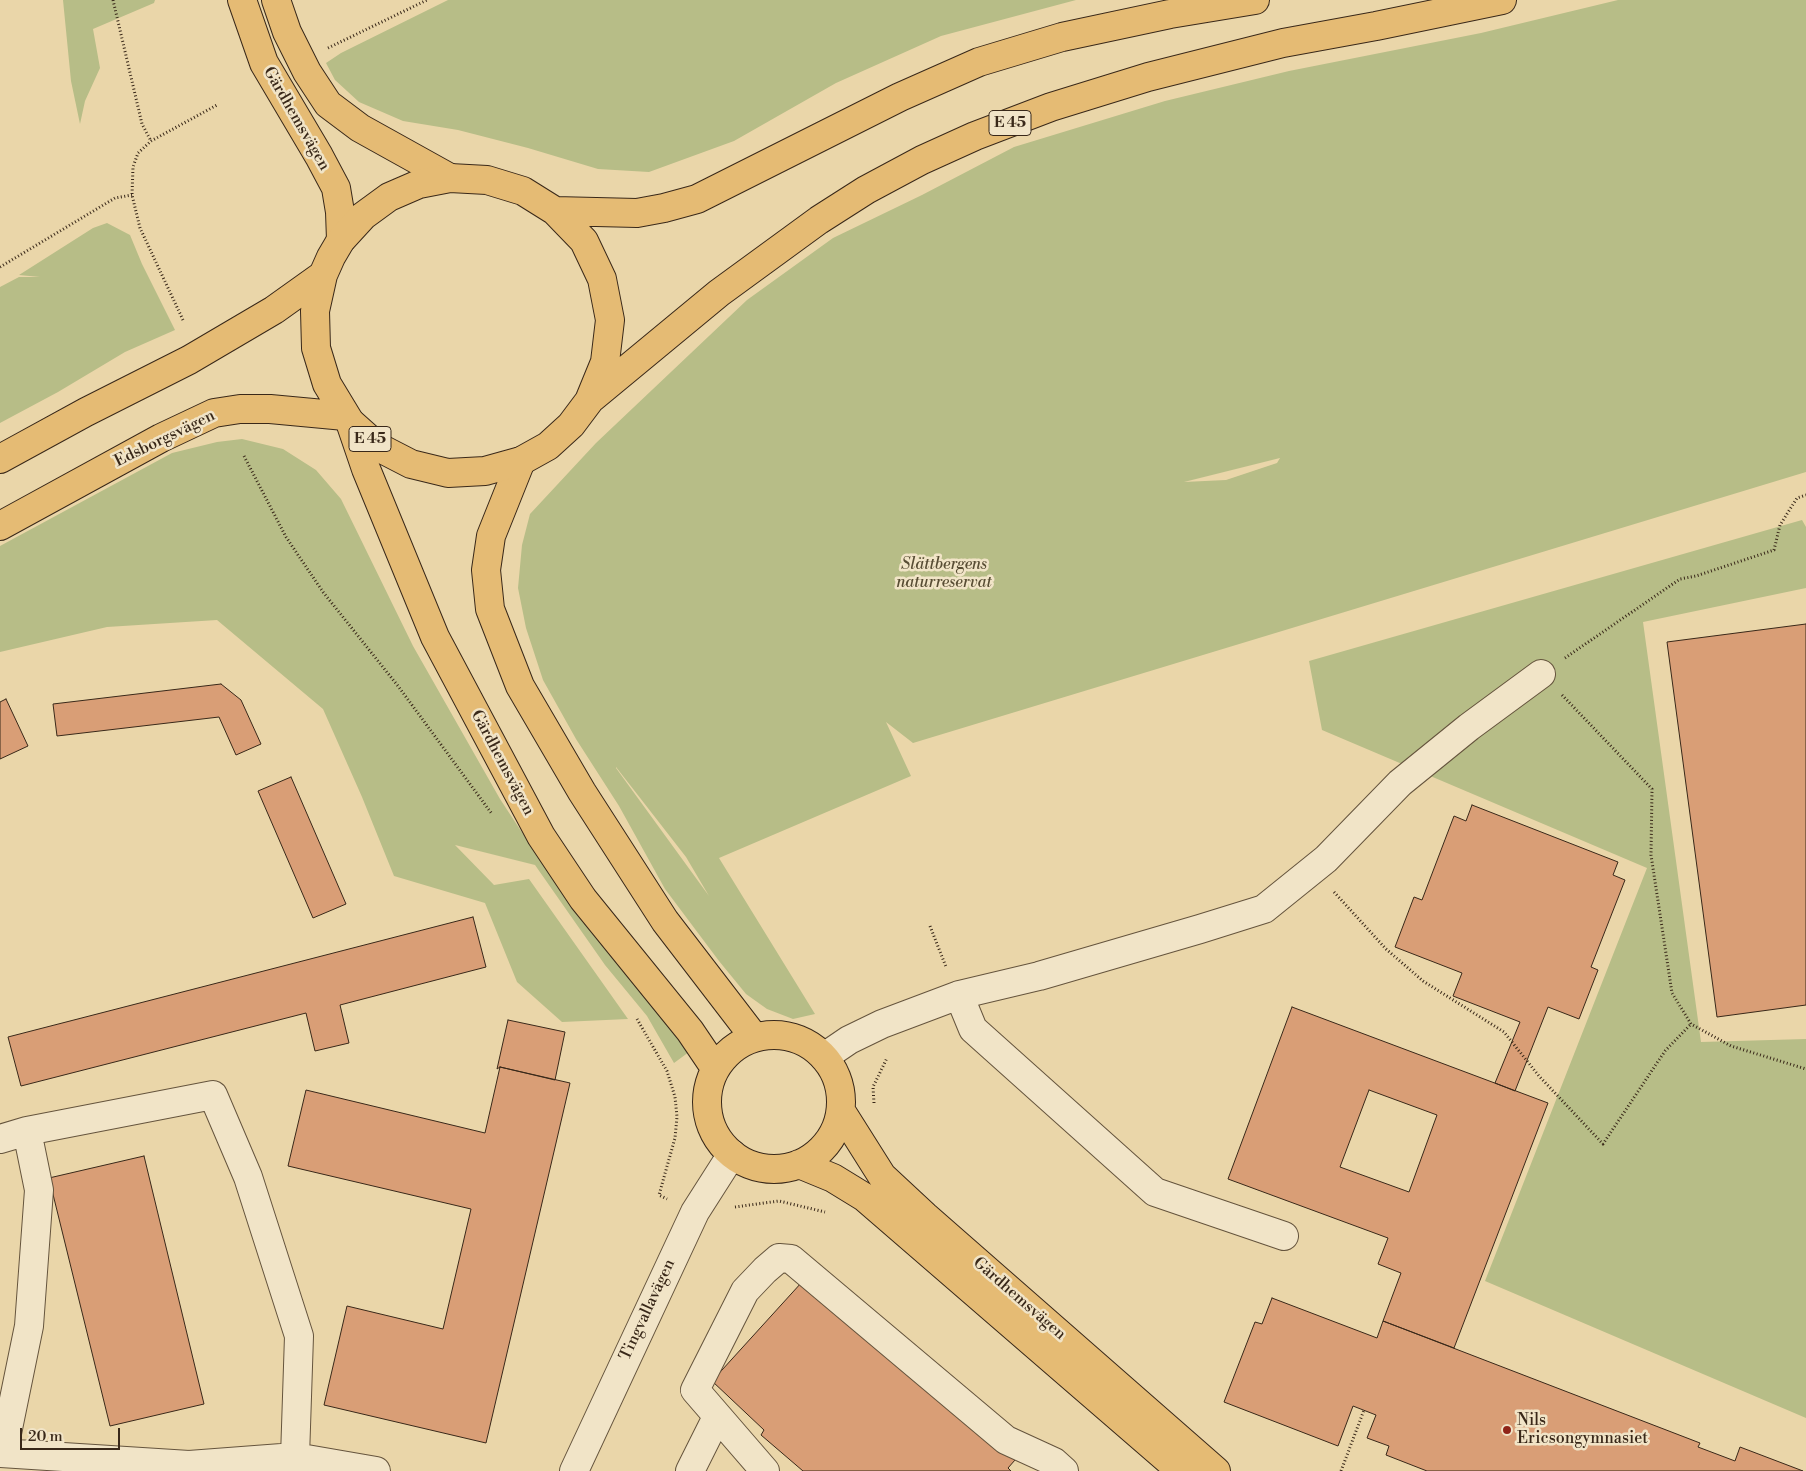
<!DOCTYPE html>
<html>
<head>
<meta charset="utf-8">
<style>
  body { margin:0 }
  #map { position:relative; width:1806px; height:1471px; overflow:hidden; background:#ead6a9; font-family:"Libre Bodoni",serif }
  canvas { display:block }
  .scale { position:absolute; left:20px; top:1428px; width:100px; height:22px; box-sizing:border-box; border:2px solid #392819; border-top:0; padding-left:6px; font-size:15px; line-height:18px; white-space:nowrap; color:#392819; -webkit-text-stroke:4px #f1e4c7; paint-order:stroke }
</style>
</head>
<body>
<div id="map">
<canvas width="1806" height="1471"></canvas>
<div class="scale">20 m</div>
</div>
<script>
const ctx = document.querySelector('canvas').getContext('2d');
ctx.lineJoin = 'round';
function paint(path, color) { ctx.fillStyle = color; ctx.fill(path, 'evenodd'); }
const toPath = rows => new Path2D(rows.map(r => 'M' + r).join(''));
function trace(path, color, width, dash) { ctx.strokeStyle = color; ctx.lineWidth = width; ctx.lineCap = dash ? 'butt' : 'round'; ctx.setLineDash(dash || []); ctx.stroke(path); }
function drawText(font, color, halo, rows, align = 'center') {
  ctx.font = font + ' "Libre Bodoni",serif'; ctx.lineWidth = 5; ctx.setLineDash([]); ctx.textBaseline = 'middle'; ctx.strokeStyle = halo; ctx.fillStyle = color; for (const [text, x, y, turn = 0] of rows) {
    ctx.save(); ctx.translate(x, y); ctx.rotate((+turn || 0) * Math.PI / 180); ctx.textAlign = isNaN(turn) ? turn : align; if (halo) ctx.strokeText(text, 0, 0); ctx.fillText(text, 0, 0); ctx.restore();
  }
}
paint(toPath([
  [63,0,155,0,154,3,93,29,100,68,85,101,80,124,71,81],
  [448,0,1076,0,941,36,836,83,734,141,649,172,598,169,528,148,458,130,403,121,359,102,335,80,326,63,341,53],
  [1618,0,1806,0,1806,472,913,743,886,722,911,776,719,858,815,1014,793,1019,767,1009,746,994,719,961,665,889,619,806,576,739,543,680,526,628,518,588,522,545,530,514,596,443,747,300,833,238,922,195,1014,147,1165,101,1289,71,1481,33],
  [1280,458,1277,463,1226,480,1184,482],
  [616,767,686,857,709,896,616,768],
  [107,223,130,235,142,264,175,330,125,352,58,392,0,423,0,287,19,277,40,277,19,275,93,228],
  [242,439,283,449,316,470,341,499,413,646,500,799,573,910,689,1052,674,1063,647,1016,605,965,535,865,455,845,494,885,529,879,628,1019,562,1022,517,982,485,903,394,876,362,797,323,709,217,620,107,627,0,652,0,546,172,453,217,442],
  [1802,520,1806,527,1806,588,1643,622,1701,1042,1806,1039,1806,1418,1485,1281,1647,868,1322,730,1309,661]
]), '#b7bd87');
const building = toPath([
  [1806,624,1806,1005,1717,1017,1667,642,1806,624],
  [221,684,241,700,261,744,236,755,219,717,57,736,53,704,221,684],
  [6,699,28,746,0,759,0,702,6,699],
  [291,777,346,904,313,918,258,791,291,777],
  [1472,805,1618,862,1613,875,1625,880,1591,967,1598,970,1579,1019,1548,1007,1515,1091,1495,1083,1520,1022,1453,996,1462,973,1395,947,1414,897,1422,900,1454,816,1466,821,1472,805],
  [473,917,486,967,340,1005,349,1043,315,1051,306,1013,21,1086,8,1037,473,917],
  [1292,1007,1548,1103,1454,1348,1383,1321,1401,1273,1378,1264,1388,1238,1228,1179,1292,1007],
  [1369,1090,1437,1115,1409,1192,1340,1167,1369,1090],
  [508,1020,565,1032,555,1080,500,1067,497,1069,508,1020],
  [500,1067,570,1083,486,1443,324,1405,347,1306,443,1329,471,1209,288,1166,306,1090,485,1133,500,1067],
  [144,1156,204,1404,110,1426,49,1178,144,1156],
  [802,1282,1015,1460,1008,1468,1011,1471,803,1471,761,1435,764,1430,712,1381,802,1282],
  [1272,1298,1377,1338,1383,1321,1700,1443,1698,1447,1735,1461,1740,1447,1803,1471,1427,1471,1386,1455,1389,1446,1367,1438,1376,1415,1353,1406,1338,1446,1224,1402,1255,1322,1262,1324,1272,1298]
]);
paint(building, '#d99e76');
trace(building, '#392819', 1);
const minor = toPath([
  [959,995,973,1029,1155,1192,1284,1236],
  [824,1057,849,1040,882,1024,959,995,1039,976,1200,929,1264,909,1326,859,1400,783,1469,727,1541,674],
  [0,1139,27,1131,213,1095,248,1177,299,1336,295,1457],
  [0,1453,189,1465,295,1457,376,1471],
  [3,1453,29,1326,39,1190,27,1131],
  [574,1471,695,1212,732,1154],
  [690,1471,717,1417],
  [765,1471,695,1390,745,1291,765,1270,779,1258,791,1259,1006,1440,1054,1462,1064,1471]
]);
const major = toPath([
  [242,0,264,63,319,156,336,188,340,212,341,240],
  [276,0,287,32,307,72,328,104,360,128,450,178],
  [350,422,366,469,435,637,541,836,583,899,690,1031,715,1068],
  [521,461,491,536,486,570,490,609,520,686,582,792,665,921,754,1037],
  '707 1102a67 67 0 1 1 134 0a67 67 0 1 1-134 0Z',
  [841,1111,882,1176,925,1216,1216,1471],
  [799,1164,833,1178,864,1197,1181,1471]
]);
const highway = toPath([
  [555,211,584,241,602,279,610,320,605,362,589,401,571,425,548,446,521,461,485,471,448,473,411,464,378,447,350,422,327,384,316,348,315,311,323,275,331,257,341,240,363,216,389,197,419,184,450,178,487,180,523,191,555,211,637,213,664,208,697,199,900,97,979,62,1062,37,1170,14,1255,0],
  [592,398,719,293,819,220,866,190,922,160,975,136,1051,107,1148,77,1283,43,1376,26,1502,0],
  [0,459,86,412,189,360,274,310,323,275],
  [0,526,161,438,214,413,240,409,270,409,345,416]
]);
trace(minor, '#65543d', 30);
trace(major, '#392819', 30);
trace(highway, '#392819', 30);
trace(toPath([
  [113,0,142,124,151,141],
  [328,48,427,0],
  [0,267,115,198,132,195],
  [183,320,140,228,132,195,133,167,138,153,151,141,217,105],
  [244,456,286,537,323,592,398,686,492,814],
  [1565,658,1680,579,1696,576,1774,550,1780,525,1797,498,1806,495],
  [1562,695,1652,789,1651,855,1672,993,1691,1024,1731,1046,1806,1069],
  [1334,892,1386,949,1423,981,1504,1032,1539,1076,1603,1144,1665,1051,1691,1024],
  [930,926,946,967],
  [637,1019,667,1071,675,1097,677,1117,675,1138,659,1195,667,1199],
  [874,1103,873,1087,887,1058],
  [735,1207,779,1201,825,1212],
  [1341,1471,1364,1410]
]), '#392819', 3, [1, 2.5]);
trace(minor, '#f1e4c7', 28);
trace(major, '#e5bb74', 28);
trace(highway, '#e5bb74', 28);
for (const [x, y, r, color] of [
  [1507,1430,5,"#8f2418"]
]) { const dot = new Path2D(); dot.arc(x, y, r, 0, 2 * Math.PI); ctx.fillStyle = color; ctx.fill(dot); trace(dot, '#f1e4c7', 2); }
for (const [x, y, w] of [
  [1010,123,42],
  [370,439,42]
]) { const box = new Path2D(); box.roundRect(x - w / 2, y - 12.5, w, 25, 4); ctx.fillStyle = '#f1e4c7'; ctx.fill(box); trace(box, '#392819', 1); }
drawText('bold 15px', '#392819', null, [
  ["E 45",1010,123],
  ["E 45",370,439]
]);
drawText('16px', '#392819', '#f1e4c7', [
  ["Gärdhemsvägen",296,119,60],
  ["Edsborgsvägen",165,439,-26],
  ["Gärdhemsvägen",502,763,62],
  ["Gärdhemsvägen",1019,1299,41],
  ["Tingvallavägen",648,1310,-65]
]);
drawText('italic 16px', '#584d34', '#f1e4c7', [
  ["Slättbergens",944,565],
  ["naturreservat",944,583]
]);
drawText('16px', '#392819', '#f1e4c7', [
  ["Nils",1517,1421],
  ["Ericsongymnasiet",1517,1439]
], 'left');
</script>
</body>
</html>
